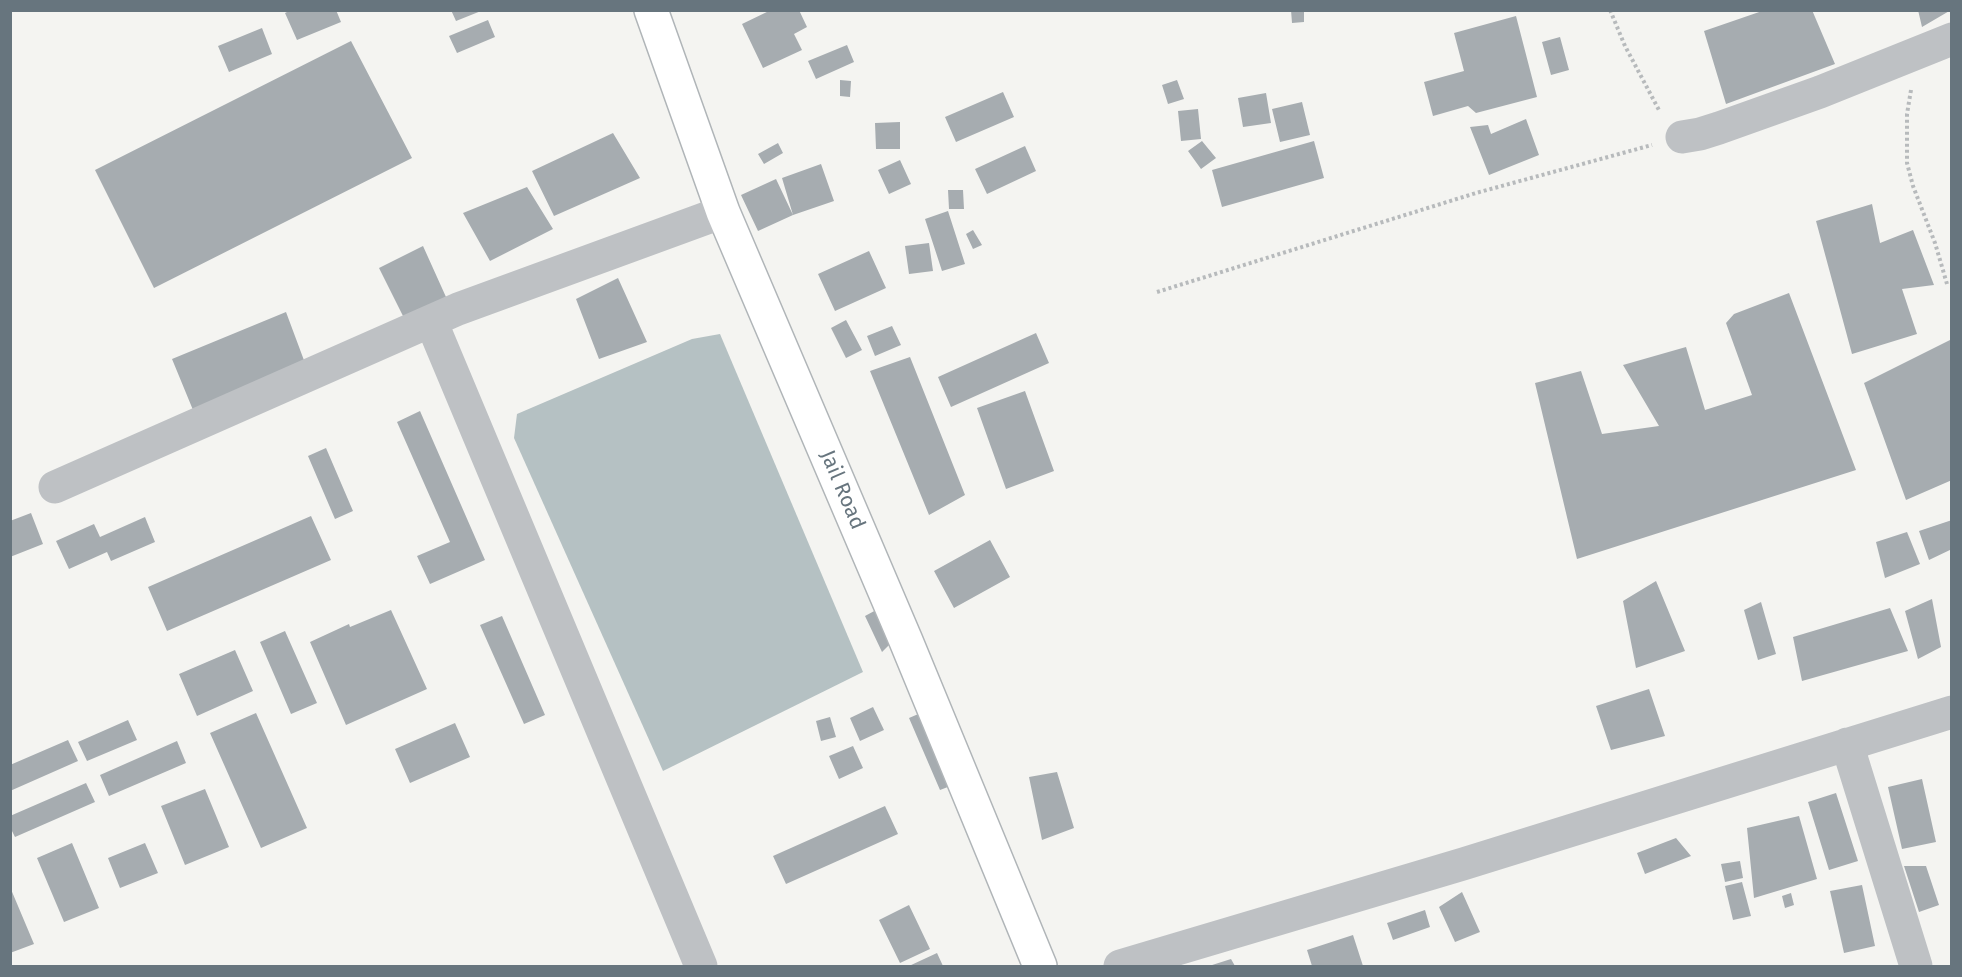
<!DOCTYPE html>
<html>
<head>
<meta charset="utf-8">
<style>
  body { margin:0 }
  #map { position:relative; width:1962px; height:977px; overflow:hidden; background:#f4f4f1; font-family:"Fira Sans",sans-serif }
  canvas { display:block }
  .frame { position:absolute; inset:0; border:12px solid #67757e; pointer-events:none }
</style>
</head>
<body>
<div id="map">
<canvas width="1962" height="977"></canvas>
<div class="frame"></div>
</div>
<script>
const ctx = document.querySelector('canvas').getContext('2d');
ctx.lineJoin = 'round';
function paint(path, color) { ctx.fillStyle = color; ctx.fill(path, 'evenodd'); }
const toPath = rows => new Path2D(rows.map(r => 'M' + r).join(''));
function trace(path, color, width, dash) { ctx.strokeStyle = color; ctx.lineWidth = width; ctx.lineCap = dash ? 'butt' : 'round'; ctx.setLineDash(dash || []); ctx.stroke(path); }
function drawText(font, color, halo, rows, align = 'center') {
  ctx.font = font + ' "Fira Sans",sans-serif'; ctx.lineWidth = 6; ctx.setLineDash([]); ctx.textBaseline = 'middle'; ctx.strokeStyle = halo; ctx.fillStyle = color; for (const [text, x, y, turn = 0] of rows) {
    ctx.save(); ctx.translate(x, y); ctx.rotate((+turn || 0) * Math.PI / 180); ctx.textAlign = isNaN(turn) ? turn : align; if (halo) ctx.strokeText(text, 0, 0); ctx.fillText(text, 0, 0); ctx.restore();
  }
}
paint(toPath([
  [720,334,863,672,663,771,514,438,517,414,692,339]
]), '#b5c1c3');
paint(toPath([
  [291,10,336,10,341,22,297,40,285,13],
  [451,10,481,10,481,11,456,21],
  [771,10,799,10,807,27,794,34,802,50,763,68,742,24],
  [1291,10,1304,10,1304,22,1292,23],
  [1765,10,1812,10,1835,64,1726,104,1704,31],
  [1918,10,1951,10,1922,27],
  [1516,16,1537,97,1476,113,1468,106,1433,116,1424,82,1464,71,1454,33],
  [488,20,495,37,457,53,449,36],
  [262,28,272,54,229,72,218,46],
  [1560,37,1569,70,1551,75,1542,42],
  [351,41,412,158,154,288,95,170],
  [847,45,854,62,816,79,808,61],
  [840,80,851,81,850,97,840,96],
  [1177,80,1184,99,1168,104,1162,85],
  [1003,92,1014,117,956,142,945,117],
  [1266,93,1271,123,1243,127,1238,98],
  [1302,102,1310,135,1280,142,1272,109],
  [1198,109,1201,139,1181,141,1178,111],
  [1526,119,1539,155,1489,175,1470,127,1488,125,1491,134],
  [900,122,900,149,876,149,875,123],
  [613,133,640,178,554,216,532,171],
  [1202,141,1216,158,1201,169,1188,151],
  [1314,141,1324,178,1222,207,1212,170],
  [778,143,783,153,764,164,758,154],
  [1025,146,1036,171,987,194,975,169],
  [900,160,911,184,889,194,878,170],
  [821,164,834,201,793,215,782,178],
  [776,179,793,215,758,231,741,195],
  [527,187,553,229,490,261,463,213],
  [948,190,963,190,964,209,949,209],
  [1872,204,1880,243,1913,230,1934,285,1902,289,1917,334,1852,354,1816,221],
  [948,211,965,264,942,271,925,219],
  [973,230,982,245,973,249,966,234],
  [929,243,933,271,909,274,905,246],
  [423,246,446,297,404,318,379,268],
  [869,251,886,288,835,311,818,274],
  [618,278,647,342,599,359,576,299],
  [1789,293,1856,470,1577,559,1535,383,1581,371,1602,434,1659,426,1623,365,1686,347,1705,410,1752,395,1726,323,1734,314],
  [286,312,305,363,193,410,172,359],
  [846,320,862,350,846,358,831,328],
  [892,326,901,345,875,356,867,336],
  [1036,333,1049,363,951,407,938,377],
  [1952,339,1952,480,1906,500,1864,383],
  [910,357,965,495,929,515,870,371],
  [1025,391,1054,471,1006,489,977,408],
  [420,411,485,560,430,584,417,556,450,542,397,422],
  [326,448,353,511,335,519,308,456],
  [31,513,43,544,10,557,10,521],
  [311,516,331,560,167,631,148,587],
  [145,517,155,542,111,561,107,552,69,569,56,541,94,524,100,537],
  [1952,520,1952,549,1929,560,1919,531],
  [1907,532,1920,564,1885,578,1876,542],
  [990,540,1010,577,954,608,934,571],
  [1656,581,1685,651,1636,668,1623,601],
  [1932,599,1941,647,1918,659,1905,611],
  [1761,602,1776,654,1758,660,1744,610],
  [1890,608,1908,651,1802,681,1793,637],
  [878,609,893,641,882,652,865,616],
  [391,610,427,689,346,725,310,642,349,624,350,627],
  [502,616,545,715,524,724,480,625],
  [285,631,317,703,291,714,260,642],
  [235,650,253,691,197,716,179,674],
  [1649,689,1665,736,1611,750,1596,706],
  [873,707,884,730,860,741,850,718],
  [923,712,953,785,940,790,909,718],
  [256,713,307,828,261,848,210,733],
  [830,717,836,737,821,741,816,721],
  [128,720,137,740,87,761,78,742],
  [455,723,470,757,410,783,395,749],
  [68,740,78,761,10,791,10,765],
  [177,741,186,763,109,796,100,775],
  [853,746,863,768,839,779,829,756],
  [1057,772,1074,828,1042,840,1029,777],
  [1922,779,1936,842,1902,849,1888,787],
  [86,783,95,802,15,837,10,827,10,816],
  [205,789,229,847,185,865,161,806],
  [1836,793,1858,861,1829,870,1808,802],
  [885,806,898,834,786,884,773,856],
  [1799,816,1817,879,1754,898,1747,828],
  [1676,838,1691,856,1645,874,1637,853],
  [72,843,99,908,64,922,37,858],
  [145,843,158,873,120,888,108,858],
  [1740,861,1743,878,1725,882,1721,864],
  [1904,866,1926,866,1939,905,1919,912],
  [1742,882,1751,916,1733,920,1725,886],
  [1862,885,1875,946,1844,953,1830,891],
  [10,887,34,944,10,953],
  [1462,892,1480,932,1455,942,1439,907],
  [1791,893,1794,905,1785,908,1782,896],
  [909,905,930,949,900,963,879,920],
  [1425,910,1430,927,1393,940,1387,923],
  [1353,935,1363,966,1312,966,1307,950],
  [937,953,943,966,909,966],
  [1231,959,1235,966,1209,966]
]), '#a6acb0');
const secondary = toPath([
  [651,10,723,212,906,641,1040,966]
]);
trace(secondary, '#b0b5b8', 36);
trace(toPath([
  [1610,10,1625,46,1660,112],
  [1911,90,1907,114,1907,163,1913,186,1935,243,1947,284],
  [1157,292,1476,193,1652,145]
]), '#b7babc', 4, [3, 3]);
trace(toPath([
  [1682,137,1700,134,1719,128,1820,92,1952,39],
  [431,321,701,966],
  [55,487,458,309,723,212],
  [1847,744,1916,966],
  [1120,966,1463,864,1952,712]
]), '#bec1c4', 33);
trace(secondary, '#fff', 33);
drawText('21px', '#67757e', '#fff', [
  ["Jail Road",842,490,67]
]);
</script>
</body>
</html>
